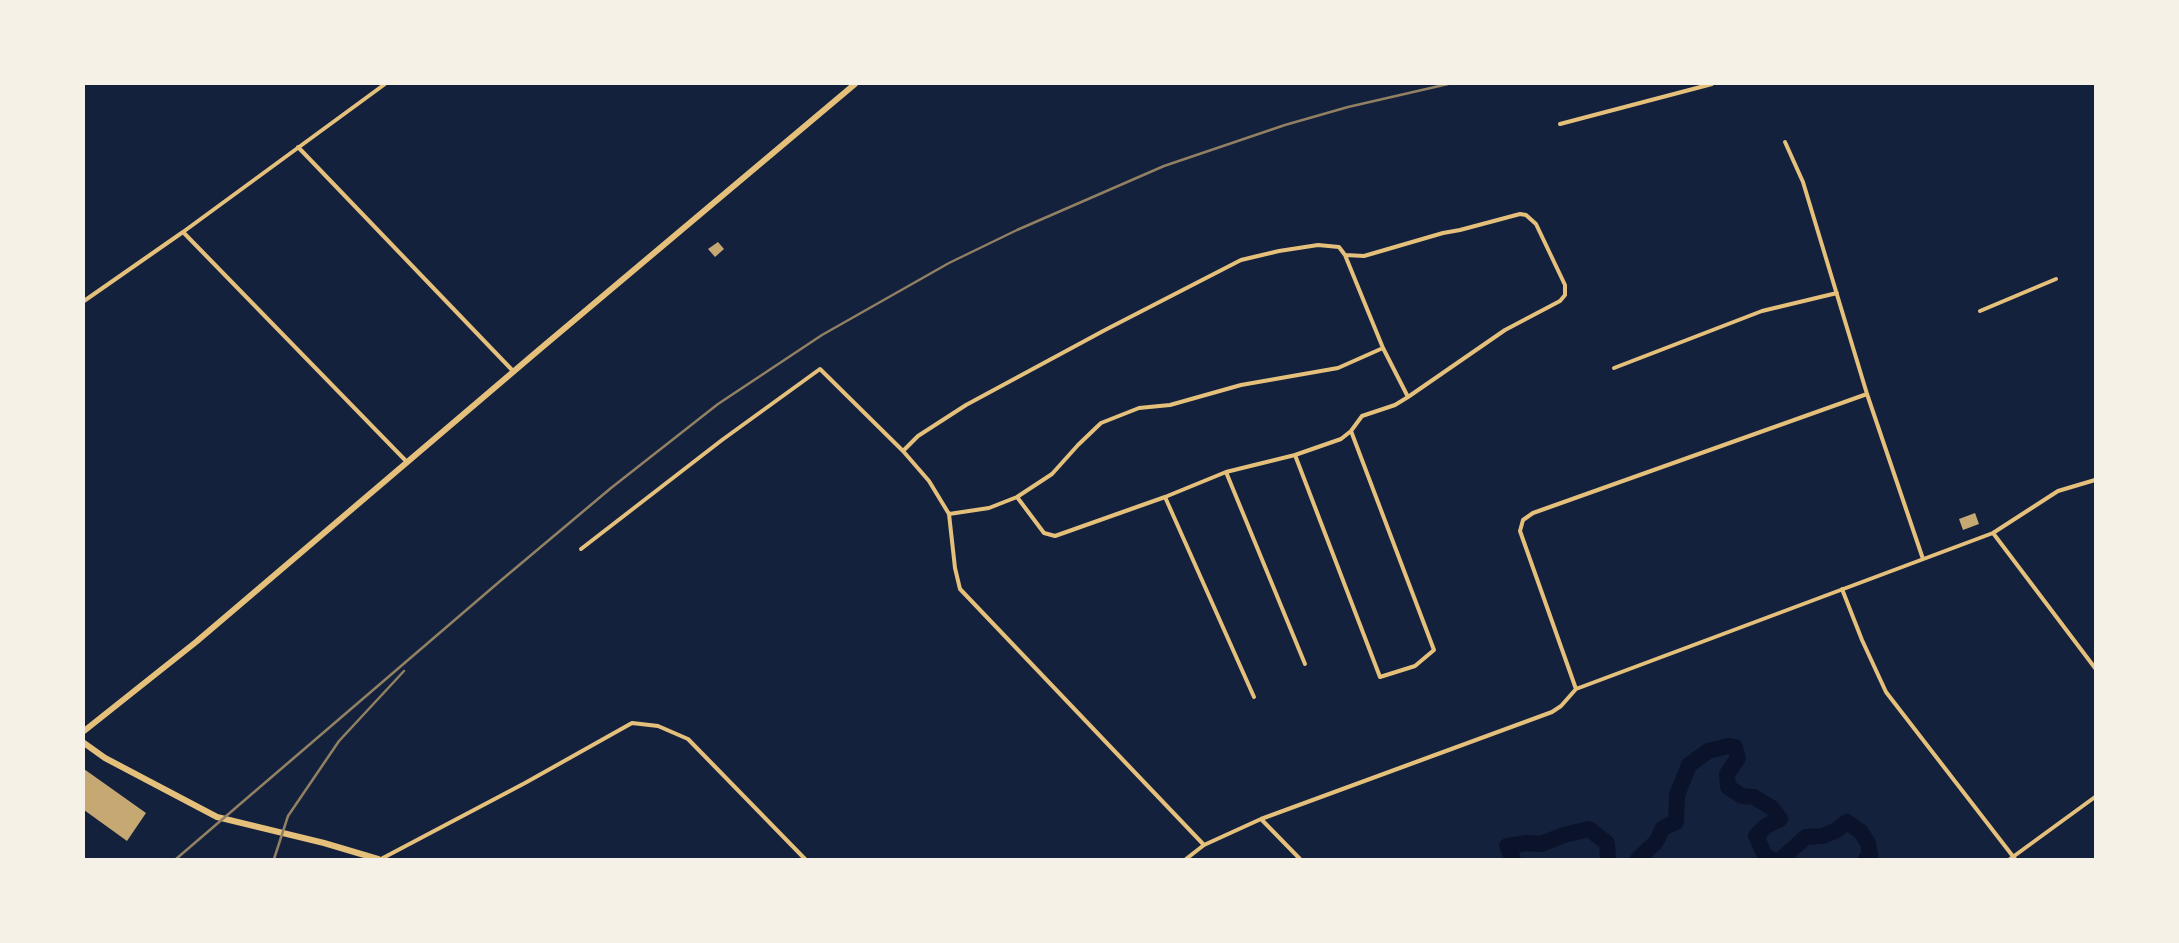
<!DOCTYPE html>
<html>
<head>
<meta charset="utf-8">
<style>
  body { margin:0 }
  #map { position:relative; width:2179px; height:943px; overflow:hidden; background:#14213d; font-family:Ubuntu,sans-serif }
  canvas { display:block }
  .frame { position:absolute; inset:0; border:85px solid #f6f1e7; pointer-events:none }
</style>
</head>
<body>
<div id="map">
<canvas width="2179" height="943"></canvas>
<div class="frame"></div>
</div>
<script>
const ctx = document.querySelector('canvas').getContext('2d');
ctx.lineJoin = 'round';
const toPath = rows => new Path2D(rows.map(r => 'M' + r).join(''));
function trace(path, color, width, dash) { ctx.strokeStyle = color; ctx.lineWidth = width; ctx.lineCap = dash ? 'butt' : 'round'; ctx.setLineDash(dash || []); ctx.stroke(path); }
function paint(path, color) { ctx.fillStyle = color; ctx.fill(path, 'evenodd'); }
trace(toPath([
  [1513,859,1507,846,1528,843,1541,844,1564,835,1589,829,1607,843,1608,859],
  [1638,859,1656,842,1663,828,1676,822,1677,795,1689,765,1708,751,1728,746,1735,747,1738,758,1727,774,1728,787,1742,796,1754,797,1772,808,1780,819,1766,826,1756,836,1765,856,1771,859],
  [1781,859,1806,837,1822,836,1835,831,1847,822,1861,832,1868,843,1870,855,1866,859]
]), '#0b132b', 16);
paint(toPath([
  [718,242,724,249,715,257,708,249],
  [1975,513,1979,524,1963,530,1959,519],
  [84,769,146,813,127,841,84,810]
]), '#c6a872');
trace(toPath([
  [1560,124,1712,84],
  [1785,142,1803,182,1867,394,1923,559],
  [298,147,514,372],
  [183,232,407,462],
  [84,301,183,232,385,84],
  [1980,311,2056,279],
  [1614,368,1762,311,1837,293],
  [903,451,918,436,966,405,1105,330,1241,260,1279,251,1318,245,1339,247,1345,255,1383,348,1408,397],
  [1295,455,1380,677,1415,666,1434,650,1351,431],
  [1226,472,1305,664],
  [1017,497,1044,533,1055,536,1165,497,1226,472,1295,455,1341,439,1351,431,1362,416,1395,405,1408,397,1505,330,1560,301,1565,295,1565,285,1536,224,1526,215,1520,214,1460,230,1443,233,1364,256,1345,255],
  [1165,497,1254,697],
  [949,514,989,508,1017,497,1052,474,1078,445,1101,423,1139,408,1170,405,1241,385,1338,368,1383,348],
  [1993,533,2095,668],
  [581,549,722,440,820,369,903,451,929,481,949,514,955,568,960,589,1204,845],
  [1842,589,1862,640,1886,692,2015,859],
  [1576,689,1520,531,1523,520,1533,513,1867,394],
  [1261,819,1300,859],
  [381,859,525,783,632,723,658,726,688,739,805,859],
  [1186,859,1204,845,1261,819,1552,712,1561,706,1576,689,1993,533,2058,491,2095,480],
  [2010,859,2095,797]
]), '#e5c07b', 4);
trace(toPath([
  [84,731,196,642,540,349,855,84],
  [84,743,105,758,217,817,324,843,378,859]
]), '#e5c07b', 6);
trace(toPath([
  [176,859,499,582,611,488,718,404,822,335,949,263,1017,230,1164,166,1285,125,1348,107,1448,84],
  [274,859,288,816,339,741,404,671]
]), '#918062', 2.5);
</script>
</body>
</html>
